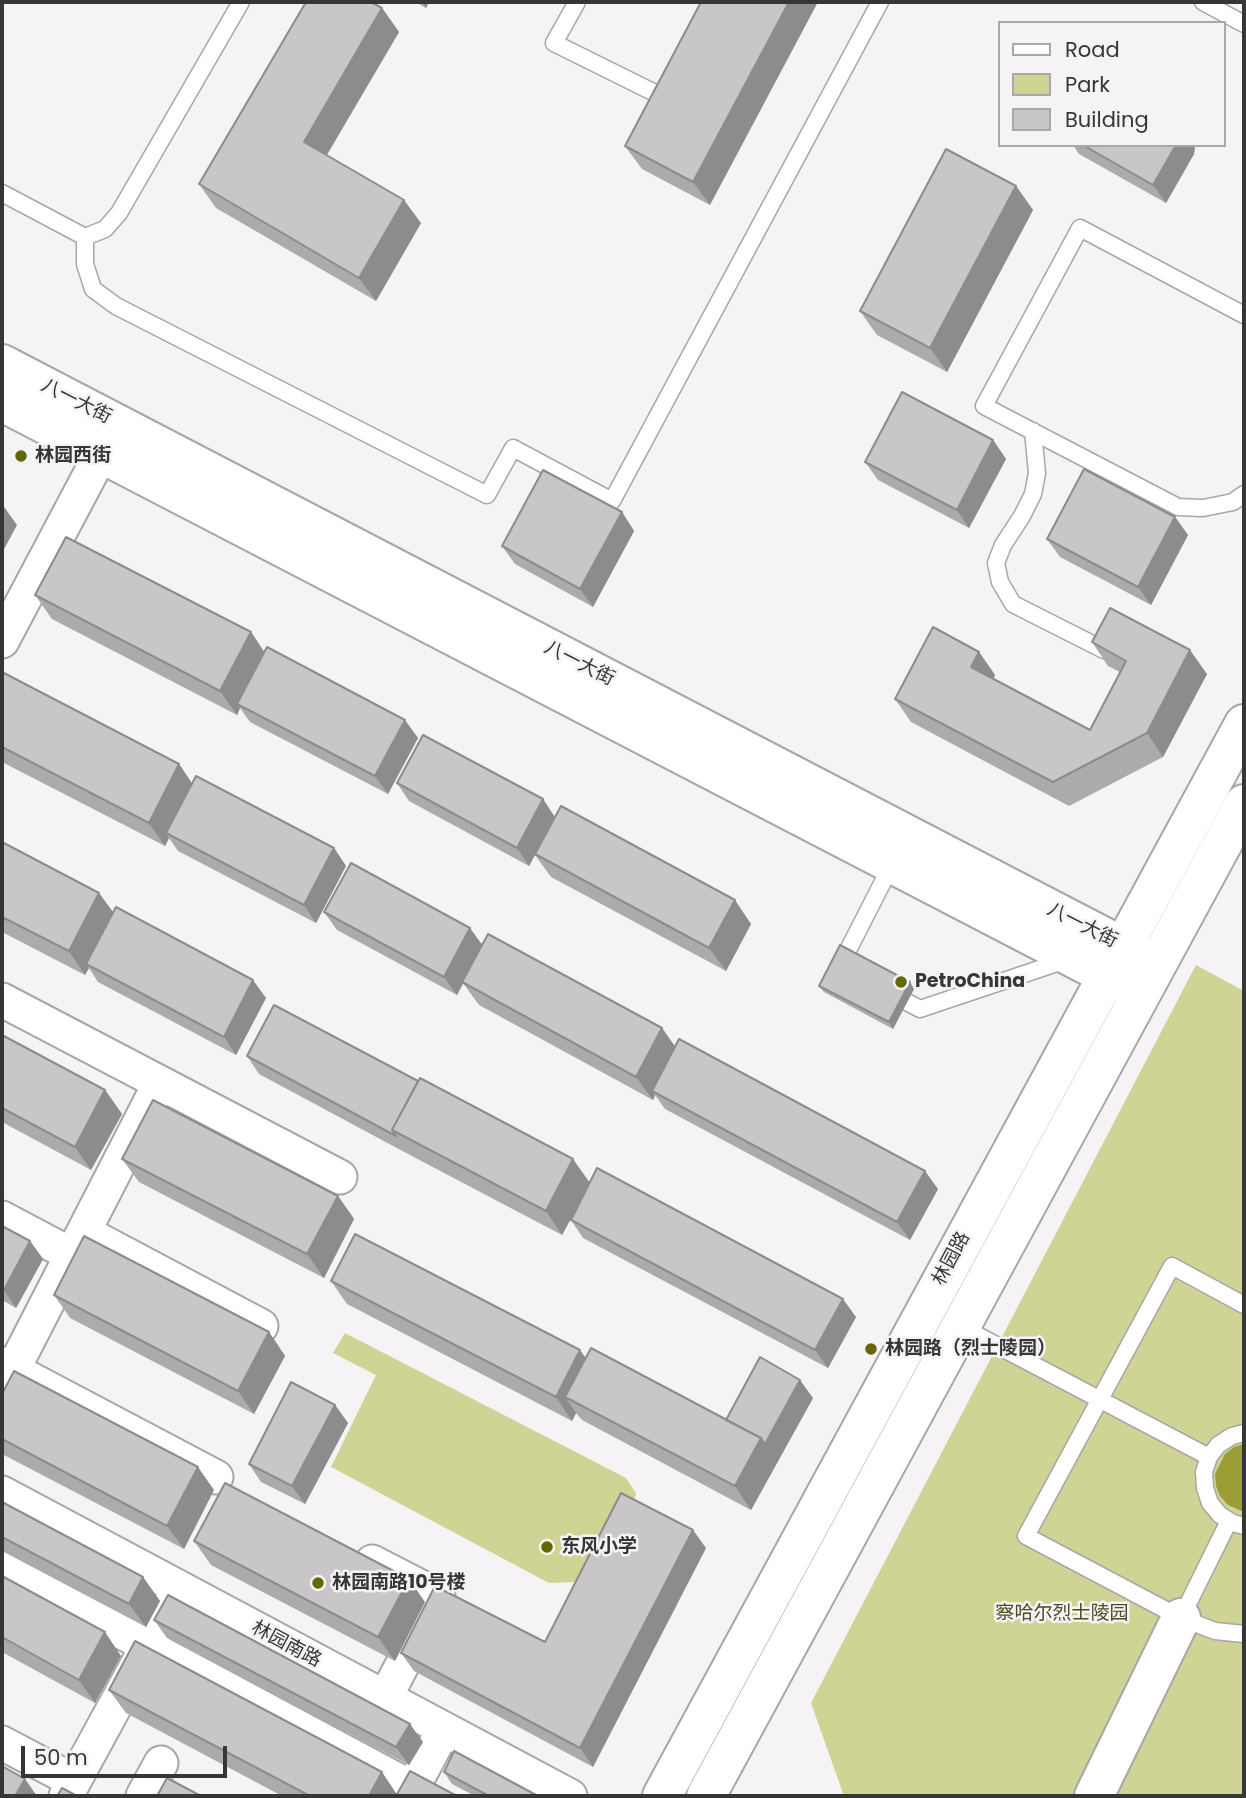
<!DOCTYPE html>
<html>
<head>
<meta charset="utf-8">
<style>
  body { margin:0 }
  #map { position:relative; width:1246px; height:1798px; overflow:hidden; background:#f5f3f6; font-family:Poppins,sans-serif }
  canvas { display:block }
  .frame { position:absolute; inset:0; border:4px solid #373637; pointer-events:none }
  .legend { position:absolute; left:998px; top:21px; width:228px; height:126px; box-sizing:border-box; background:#f5f3f6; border:2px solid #a9a7aa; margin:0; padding:9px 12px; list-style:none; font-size:21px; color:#373637 }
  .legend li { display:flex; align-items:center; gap:14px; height:35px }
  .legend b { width:35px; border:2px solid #a9a7aa }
  .scale { position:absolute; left:21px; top:1746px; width:206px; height:32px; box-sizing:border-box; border:4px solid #373637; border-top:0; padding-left:9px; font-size:21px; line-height:24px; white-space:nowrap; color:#373637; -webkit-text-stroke:5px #f5f3f6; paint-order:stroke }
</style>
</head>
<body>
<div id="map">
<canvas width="1246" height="1798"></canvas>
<div class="frame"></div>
<ul class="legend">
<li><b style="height:9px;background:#fff"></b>Road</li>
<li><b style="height:19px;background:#cfd393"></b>Park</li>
<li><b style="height:19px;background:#c8c6c9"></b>Building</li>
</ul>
<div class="scale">50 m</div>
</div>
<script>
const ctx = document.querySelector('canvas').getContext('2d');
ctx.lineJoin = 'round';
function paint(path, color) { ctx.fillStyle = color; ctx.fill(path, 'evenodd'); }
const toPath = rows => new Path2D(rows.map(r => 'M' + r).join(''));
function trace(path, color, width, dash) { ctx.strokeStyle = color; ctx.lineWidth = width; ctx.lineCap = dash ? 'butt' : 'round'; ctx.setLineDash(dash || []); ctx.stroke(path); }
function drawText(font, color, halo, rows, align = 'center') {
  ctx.font = font + ' Poppins,"Noto Sans SC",sans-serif'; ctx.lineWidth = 5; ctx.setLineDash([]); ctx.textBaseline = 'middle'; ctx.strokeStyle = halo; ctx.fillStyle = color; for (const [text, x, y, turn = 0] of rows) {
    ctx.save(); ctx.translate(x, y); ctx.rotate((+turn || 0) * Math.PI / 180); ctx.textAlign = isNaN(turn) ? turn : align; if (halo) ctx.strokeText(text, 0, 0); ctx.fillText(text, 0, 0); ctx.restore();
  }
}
paint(toPath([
  [1196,965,1244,991,1244,1796,844,1796,811,1703],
  [345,1333,626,1478,636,1493,634,1503,591,1578,573,1582,549,1583,331,1467,376,1375,333,1353]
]), '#cfd393');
paint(toPath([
  [1244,1444,1244,1512,1228,1505,1220,1496,1216,1486,1215,1474,1225,1454,1234,1447]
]), '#9b9e36');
const lane = toPath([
  [577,2,554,43,665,98,668,94],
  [1203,2,1244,24],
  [2,193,85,237],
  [85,237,85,264,93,289,116,306,487,495,513,448,612,501,880,2],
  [85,237,105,229,119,213,241,2],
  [1244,315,1080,228,984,406,1178,507,1203,508,1233,502,1244,494],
  [1033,431,1037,473,1033,494,1022,516,1003,545,996,563,1000,582,1013,604,1104,650],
  [840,966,893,862],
  [890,993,920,1009,1066,960],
  [1244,1305,1172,1266,1026,1536,1181,1618,1215,1631,1244,1634],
  [960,1326,1209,1457],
  [1244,1433,1232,1436,1218,1445,1209,1457,1204,1472,1205,1488,1210,1503,1220,1515,1233,1523,1244,1526],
  [1181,1618,1229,1521]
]);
const street = toPath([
  [2,641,101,454],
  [2,1000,340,1177],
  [2,1218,72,1255],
  [84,1232,261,1326],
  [2,1364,216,1477],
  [2,1391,160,1083],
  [2,1493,570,1796],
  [372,1562,438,1596,385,1698],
  [2,1568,148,1646],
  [160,1653,412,1788],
  [2,1743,74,1781],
  [66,1796,179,1588],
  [143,1796,161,1763],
  [408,1796,444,1729]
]);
const secondary = toPath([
  [2,364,1156,964],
  [2,402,1141,993],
  [662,1796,1244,724],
  [706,1796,1244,804],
  [1094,1796,1181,1618]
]);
trace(lane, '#a8a6a9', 19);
trace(street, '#a8a6a9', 37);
trace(secondary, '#a8a6a9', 42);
trace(lane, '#fff', 16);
trace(street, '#fff', 33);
trace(secondary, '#fff', 38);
paint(toPath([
  [415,2,429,2,426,8],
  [701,2,710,205,642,169,625,146],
  [382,8,399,32,327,155,421,223,376,301,216,208,199,184],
  [1073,145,1195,145,1194,154,1166,203,1079,154],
  [1016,186,1033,210,947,372,877,335,860,311],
  [993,440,1006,459,969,528,878,480,865,462],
  [622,512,634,531,593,607,515,564,502,546],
  [1175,517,1188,535,1151,605,1060,557,1047,539],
  [35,595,251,632,264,652,418,738,388,794,250,722,240,708,237,715,52,619],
  [1092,642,1207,674,1163,757,1069,806,911,722,895,699,979,652,995,675,994,679,1090,730,1120,672,1108,666],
  [2,672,179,764,192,783,334,848,346,866,316,923,178,851,169,838,165,846,2,762],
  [397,783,543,799,555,817,751,924,726,971,551,877,535,855,529,866,409,801],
  [2,842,113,913,266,998,236,1055,98,982,89,968,85,975,2,932],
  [324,912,482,945,662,1028,675,1047,938,1189,910,1240,665,1109,655,1095,653,1100,479,1005,463,983,457,995,337,930],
  [819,986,914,989,893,1029,824,992],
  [2,1035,105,1090,122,1114,91,1170,2,1122],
  [247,1056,590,1183,856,1317,828,1368,583,1238,571,1220,580,1202,562,1235,408,1154,259,1074],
  [122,1159,338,1196,354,1219,324,1278,139,1182],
  [2,1226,30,1241,43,1259,16,1308,2,1300],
  [331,1281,586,1358,726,1420,813,1398,751,1510,582,1420,576,1413,572,1421,347,1304],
  [54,1295,269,1332,285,1356,254,1414,70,1318],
  [2,1394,214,1490,184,1549,2,1454],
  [335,1405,348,1423,305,1504,261,1482,249,1464],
  [2,1502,143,1577,160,1601,146,1627,2,1551],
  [194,1541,425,1602,395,1661,211,1565],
  [706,1548,593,1767,414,1671,401,1653,545,1642],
  [2,1576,121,1656,95,1703,2,1652],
  [154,1620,423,1742,409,1765,167,1638],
  [109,1690,397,1794,457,1796,282,1796,126,1713],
  [444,1772,538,1796,475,1796,452,1784]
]), '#acaaad');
paint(toPath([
  [422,2,429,2,426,8],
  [789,2,818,2,710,205,693,182],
  [382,8,399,32,320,166,304,142],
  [1176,145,1195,145,1194,154,1166,203,1153,185],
  [1016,186,1033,210,947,372,930,348],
  [404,200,421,223,376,301,359,278],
  [993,440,1006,459,969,528,957,510],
  [2,504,17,525,2,553],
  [622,512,634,531,593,607,580,589],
  [1175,517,1188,535,1151,605,1138,587],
  [251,632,267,656,237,704,240,708,237,715,220,691],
  [1190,650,1207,674,1163,757,1147,733],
  [979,652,995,675,987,690,971,667],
  [405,720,418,738,388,794,375,776],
  [179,764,195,788,166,833,169,838,165,846,149,823],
  [543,799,555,818,529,866,517,848],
  [334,848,346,866,316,923,304,905],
  [99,893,116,916,86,964,89,968,85,975,69,951],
  [735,900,751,924,726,971,709,948],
  [470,928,483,946,457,995,444,977],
  [253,980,266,998,236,1055,224,1037],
  [910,982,914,989,893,1029,889,1022],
  [662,1028,679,1052,652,1091,655,1095,653,1100,636,1077],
  [105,1090,122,1114,91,1170,75,1147],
  [573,1159,590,1183,562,1235,546,1211],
  [925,1171,938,1189,910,1240,897,1222],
  [338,1196,354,1219,324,1278,307,1254],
  [30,1241,43,1259,16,1308,4,1290],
  [843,1299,856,1317,828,1368,815,1350],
  [269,1332,285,1356,254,1414,238,1391],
  [580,1350,597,1374,565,1397,576,1413,572,1421,556,1397],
  [800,1380,813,1398,751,1510,735,1486,761,1438],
  [335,1405,348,1423,305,1504,292,1486],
  [198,1467,214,1490,184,1549,167,1526],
  [693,1530,706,1548,593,1767,580,1748],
  [143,1577,160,1601,146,1627,129,1604],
  [409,1579,425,1602,395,1661,378,1637],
  [105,1632,121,1656,95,1703,79,1680],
  [410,1724,423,1742,409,1765,396,1747],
  [382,1772,398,1796,369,1796],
  [25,1779,37,1796,15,1796]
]), '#8c8b8d');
const building = toPath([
  [306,2,371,2,382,8,304,142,404,200,359,278,199,184,306,2],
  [701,2,789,2,693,182,625,146,701,2],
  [1083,145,1176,145,1153,185,1083,145],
  [946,149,1016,186,930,348,860,311,946,149],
  [902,392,993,440,957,510,865,462,902,392],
  [1084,469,1175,517,1138,587,1047,539,1084,469],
  [543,470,622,512,580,589,502,546,543,470],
  [66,537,251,632,220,691,35,595,66,537],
  [1110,608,1190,650,1147,733,1053,782,895,699,933,627,979,652,971,667,1090,730,1126,661,1092,642,1110,608],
  [267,647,405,720,375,776,237,704,267,647],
  [2,672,179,764,149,823,2,747,2,672],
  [423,735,543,799,517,848,397,783,423,735],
  [196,776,334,848,304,905,166,833,196,776],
  [561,806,735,900,709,948,535,854,561,806],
  [2,842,99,893,69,951,2,917,2,842],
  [351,863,470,928,444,977,324,912,351,863],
  [116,907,253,980,224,1037,86,964,116,907],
  [488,934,662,1028,636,1077,462,982,488,934],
  [840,945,910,982,889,1022,819,986,840,945],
  [274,1005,418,1081,392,1130,396,1136,247,1056,274,1005],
  [2,1035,105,1090,75,1147,2,1108,2,1035],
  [679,1039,925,1171,897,1222,652,1091,679,1039],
  [420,1078,573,1159,546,1211,392,1130,420,1078],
  [153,1100,338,1196,307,1254,122,1159,153,1100],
  [597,1168,843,1299,815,1350,571,1220,597,1168],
  [2,1226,30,1241,4,1290,2,1289,2,1226],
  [355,1234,580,1350,556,1397,331,1281,355,1234],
  [84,1236,269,1332,238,1391,54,1295,84,1236],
  [591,1348,761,1438,735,1486,565,1397,591,1348],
  [760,1357,800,1380,765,1444,761,1438,726,1420,760,1357],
  [14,1371,198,1467,167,1526,2,1439,2,1394,14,1371],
  [291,1382,335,1405,292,1486,249,1464,291,1382],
  [225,1483,409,1579,378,1637,194,1541,225,1483],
  [621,1493,693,1530,580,1748,401,1653,435,1586,545,1642,621,1493],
  [2,1502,143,1577,129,1604,2,1537,2,1502],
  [2,1576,105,1632,79,1680,2,1637,2,1576],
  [168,1595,410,1724,396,1747,154,1620,168,1595],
  [135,1641,382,1772,369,1796,310,1796,109,1690,135,1641],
  [454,1751,538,1796,489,1796,444,1772,454,1751],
  [2,1766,25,1779,15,1796,2,1796,2,1766],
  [410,1771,457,1796,396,1796,410,1771],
  [167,1778,201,1796,157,1796,167,1778],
  [62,1788,77,1796,57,1796,62,1788]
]);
paint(building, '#c8c6c9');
trace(building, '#8c8b8d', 2);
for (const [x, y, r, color] of [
  [21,456,7,"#656703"],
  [901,982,7,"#656703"],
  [871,1349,7,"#656703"],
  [547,1547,7,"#656703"],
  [318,1583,7,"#656703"]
]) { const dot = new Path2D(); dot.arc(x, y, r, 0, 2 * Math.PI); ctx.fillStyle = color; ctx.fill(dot); trace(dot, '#f5f3f6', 2.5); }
drawText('19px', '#373637', '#f5f3f6', [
  ["八一大街",76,402,27],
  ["八一大街",579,664,27],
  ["八一大街",1082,926,27],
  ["林园路",952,1259,-62],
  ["林园南路",286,1645,28]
]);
drawText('bold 19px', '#373637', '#f5f3f6', [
  ["林园西街",35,456],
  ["PetroChina",915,982],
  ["林园路（烈士陵园）",885,1349],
  ["东风小学",561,1547],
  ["林园南路10号楼",332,1583]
], 'left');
drawText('19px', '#4b4d23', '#f5f3f6', [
  ["察哈尔烈士陵园",1062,1614]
]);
</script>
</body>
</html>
